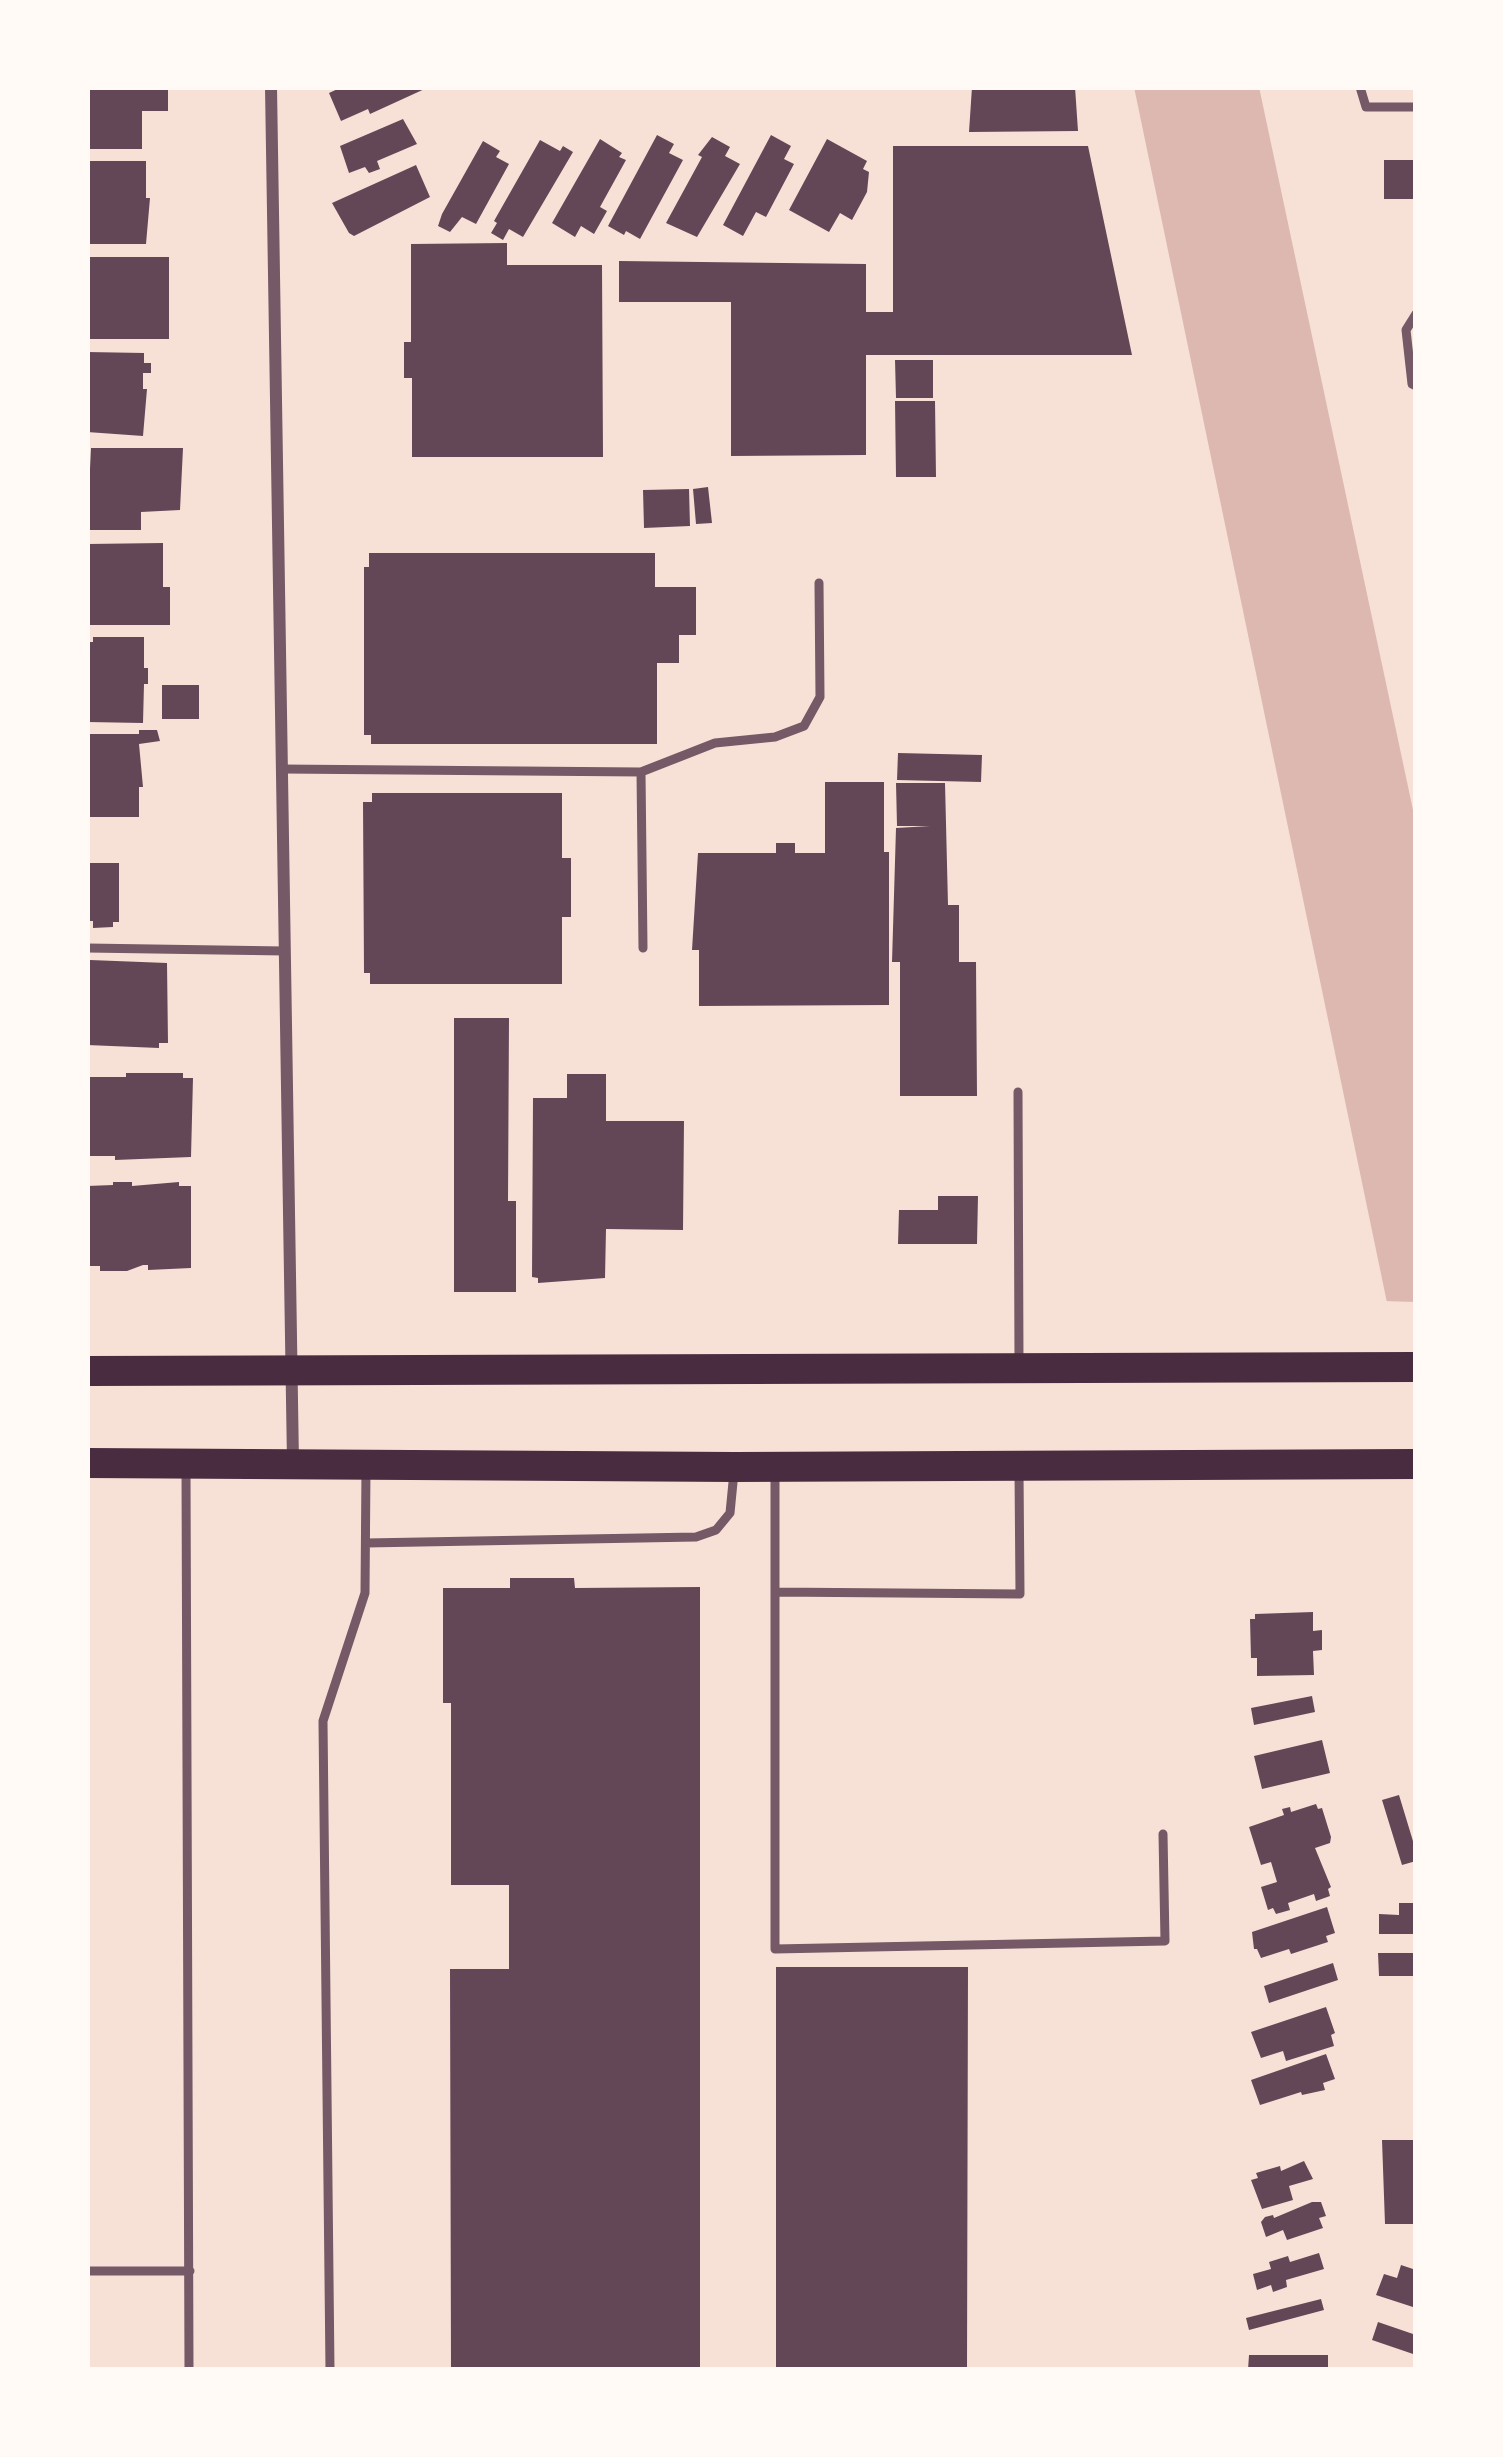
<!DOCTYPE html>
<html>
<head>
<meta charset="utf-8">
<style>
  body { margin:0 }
  #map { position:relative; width:1503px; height:2457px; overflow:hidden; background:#f7e1d7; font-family:"Nunito Sans",sans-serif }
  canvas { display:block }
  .frame { position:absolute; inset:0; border:90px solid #fffaf5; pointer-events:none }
</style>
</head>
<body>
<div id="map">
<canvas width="1503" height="2457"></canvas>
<div class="frame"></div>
</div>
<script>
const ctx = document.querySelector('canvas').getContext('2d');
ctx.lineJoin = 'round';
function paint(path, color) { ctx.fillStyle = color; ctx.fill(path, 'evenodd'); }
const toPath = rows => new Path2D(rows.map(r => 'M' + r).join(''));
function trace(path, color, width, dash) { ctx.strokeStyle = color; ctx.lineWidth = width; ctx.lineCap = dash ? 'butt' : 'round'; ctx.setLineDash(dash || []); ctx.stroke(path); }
paint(toPath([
  [1134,87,1259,87,1416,824,1416,1442]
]), '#dcb8b0');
paint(toPath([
  [1383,1301,1416,1302,1416,1448,1410,1443]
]), '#f7e1d7');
paint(toPath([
  [87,87,168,87,168,111,142,111,142,149,87,149],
  [342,87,429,87,370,114,368,109,341,121,329,93],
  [972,87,1075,87,1078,131,969,132],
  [403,119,417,144,377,161,380,169,369,173,365,167,349,173,340,146],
  [657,135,674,144,669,153,683,160,640,239,626,231,624,235,608,226],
  [771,135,791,146,784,159,794,164,766,217,756,212,743,236,723,225],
  [712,137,730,147,725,156,740,164,697,237,666,223,702,157,698,155],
  [600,139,622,153,619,157,626,160,600,207,607,211,594,234,581,226,575,237,552,223],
  [827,139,867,161,863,169,869,172,867,192,852,220,840,213,829,232,789,210],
  [540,140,560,151,563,146,573,152,523,237,509,229,503,240,491,233,497,223,494,221],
  [483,141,500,151,496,157,509,164,476,224,462,217,450,232,438,226,442,214],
  [893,146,1088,146,1132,355,866,355,866,455,731,456,731,302,619,302,619,261,866,264,866,312,893,312],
  [1384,160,1416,160,1416,199,1384,199],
  [87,161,146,161,146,198,150,198,146,244,87,244],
  [416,165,430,197,354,236,349,233,332,203],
  [507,243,507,265,602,265,603,457,412,457,412,378,404,378,404,342,411,342,411,244],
  [90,257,169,257,169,339,87,339],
  [87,352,144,353,144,363,151,363,151,373,143,373,143,389,147,389,143,436,87,432],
  [895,360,933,360,933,398,896,398],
  [895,401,935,401,936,477,896,477],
  [91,448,183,448,180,510,141,512,141,530,87,530],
  [708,487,712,523,696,524,693,489],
  [689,489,690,526,644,528,643,490],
  [163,543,163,587,170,587,170,625,87,625,87,544],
  [369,553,655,553,655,587,696,587,696,635,679,635,679,663,657,663,657,744,371,744,371,735,364,735,364,567,369,567],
  [93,637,144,637,144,668,148,668,148,684,144,684,143,723,87,722,87,642,93,642],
  [162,685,199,685,199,719,162,719],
  [139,730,157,730,160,741,139,744,143,787,139,787,139,817,90,817,87,734,139,734],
  [898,753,982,755,981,782,897,780],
  [825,782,884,782,884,852,889,852,889,1005,699,1006,699,950,692,950,698,853,776,853,776,843,795,843,795,853,825,853],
  [896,783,945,783,948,905,959,905,959,962,976,962,977,1096,900,1096,900,962,892,962,896,828,930,826,897,826],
  [372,793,562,793,562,858,571,858,571,917,562,917,562,984,370,984,370,973,364,973,363,802,372,802],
  [87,863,119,863,119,922,113,922,113,927,93,928,93,921,87,921],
  [90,960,167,963,168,1043,159,1043,159,1048,87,1045],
  [454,1018,509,1018,508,1201,516,1201,516,1292,454,1292],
  [126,1073,183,1073,183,1078,193,1078,191,1157,115,1160,115,1156,87,1156,87,1077,126,1077],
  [567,1074,606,1074,606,1121,684,1121,683,1230,606,1229,605,1278,538,1283,538,1278,532,1277,533,1098,567,1098],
  [113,1182,132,1182,132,1186,179,1182,179,1186,191,1186,191,1268,148,1270,148,1265,143,1265,127,1271,100,1271,100,1266,87,1266,87,1186,113,1185],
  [938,1196,978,1196,977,1244,898,1244,899,1210,938,1210],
  [510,1578,574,1578,575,1588,700,1587,700,2370,451,2370,450,1969,509,1969,509,1885,451,1885,451,1703,443,1703,443,1588,510,1588],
  [1313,1612,1313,1631,1322,1630,1322,1650,1313,1651,1314,1675,1257,1676,1257,1658,1251,1658,1250,1619,1255,1619,1255,1614],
  [1312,1696,1315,1712,1254,1725,1251,1708],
  [1322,1740,1330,1773,1262,1789,1254,1756],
  [1399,1795,1416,1851,1416,1861,1402,1865,1382,1800],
  [1316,1804,1318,1809,1322,1808,1331,1837,1330,1843,1315,1848,1331,1887,1328,1889,1330,1896,1316,1901,1314,1894,1288,1903,1290,1910,1276,1914,1273,1908,1268,1910,1261,1887,1277,1882,1271,1862,1261,1865,1249,1827,1284,1815,1282,1809,1290,1807,1291,1812],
  [1399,1903,1416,1903,1416,1934,1379,1934,1379,1914,1399,1915],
  [1327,1907,1335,1933,1326,1936,1328,1942,1291,1954,1289,1949,1261,1958,1257,1949,1254,1949,1252,1932],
  [1378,1953,1416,1953,1416,1976,1379,1976],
  [1333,1963,1338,1980,1269,2003,1264,1986],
  [776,1967,968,1967,967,2370,776,2370],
  [1326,2007,1335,2033,1331,2035,1334,2046,1286,2061,1283,2051,1261,2058,1251,2032],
  [1326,2054,1335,2079,1323,2083,1325,2090,1302,2095,1301,2092,1260,2105,1251,2080],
  [1382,2140,1416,2140,1416,2224,1385,2224],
  [1304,2161,1313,2179,1289,2186,1293,2200,1262,2209,1251,2180,1258,2178,1256,2173,1280,2166,1281,2171],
  [1312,2202,1321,2202,1326,2216,1319,2218,1323,2228,1287,2240,1283,2230,1266,2237,1261,2222,1265,2217,1273,2215,1274,2218],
  [1319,2253,1324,2269,1286,2280,1287,2287,1273,2292,1271,2285,1257,2290,1253,2274,1271,2269,1269,2262,1288,2256,1290,2262],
  [1401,2265,1416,2270,1416,2308,1376,2295,1384,2274,1397,2278],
  [1321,2299,1324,2310,1249,2330,1246,2318],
  [1378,2322,1416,2335,1416,2355,1372,2340],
  [1249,2355,1328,2355,1328,2370,1248,2370]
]), '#644757');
trace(toPath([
  [1360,87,1366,107,1416,107],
  [1416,314,1406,330,1412,384,1416,386],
  [282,769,641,772,643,948],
  [641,772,715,743,775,737,804,726,820,697,819,583],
  [87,948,285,951],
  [1018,1092,1019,1364],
  [186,1470,189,2370],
  [775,1472,775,1949,1165,1941,1163,1834],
  [366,1543,696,1537,716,1530,730,1513,734,1472],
  [775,1592,1020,1594,1019,1471],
  [87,2271,190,2271],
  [330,2370,323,1721,365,1593,366,1468]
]), '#755966', 9);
trace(toPath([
  [271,87,293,1462]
]), '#755966', 12);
trace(toPath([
  [87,1371,1416,1367],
  [87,1463,735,1467,1416,1464]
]), '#4a2c40', 30);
</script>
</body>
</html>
